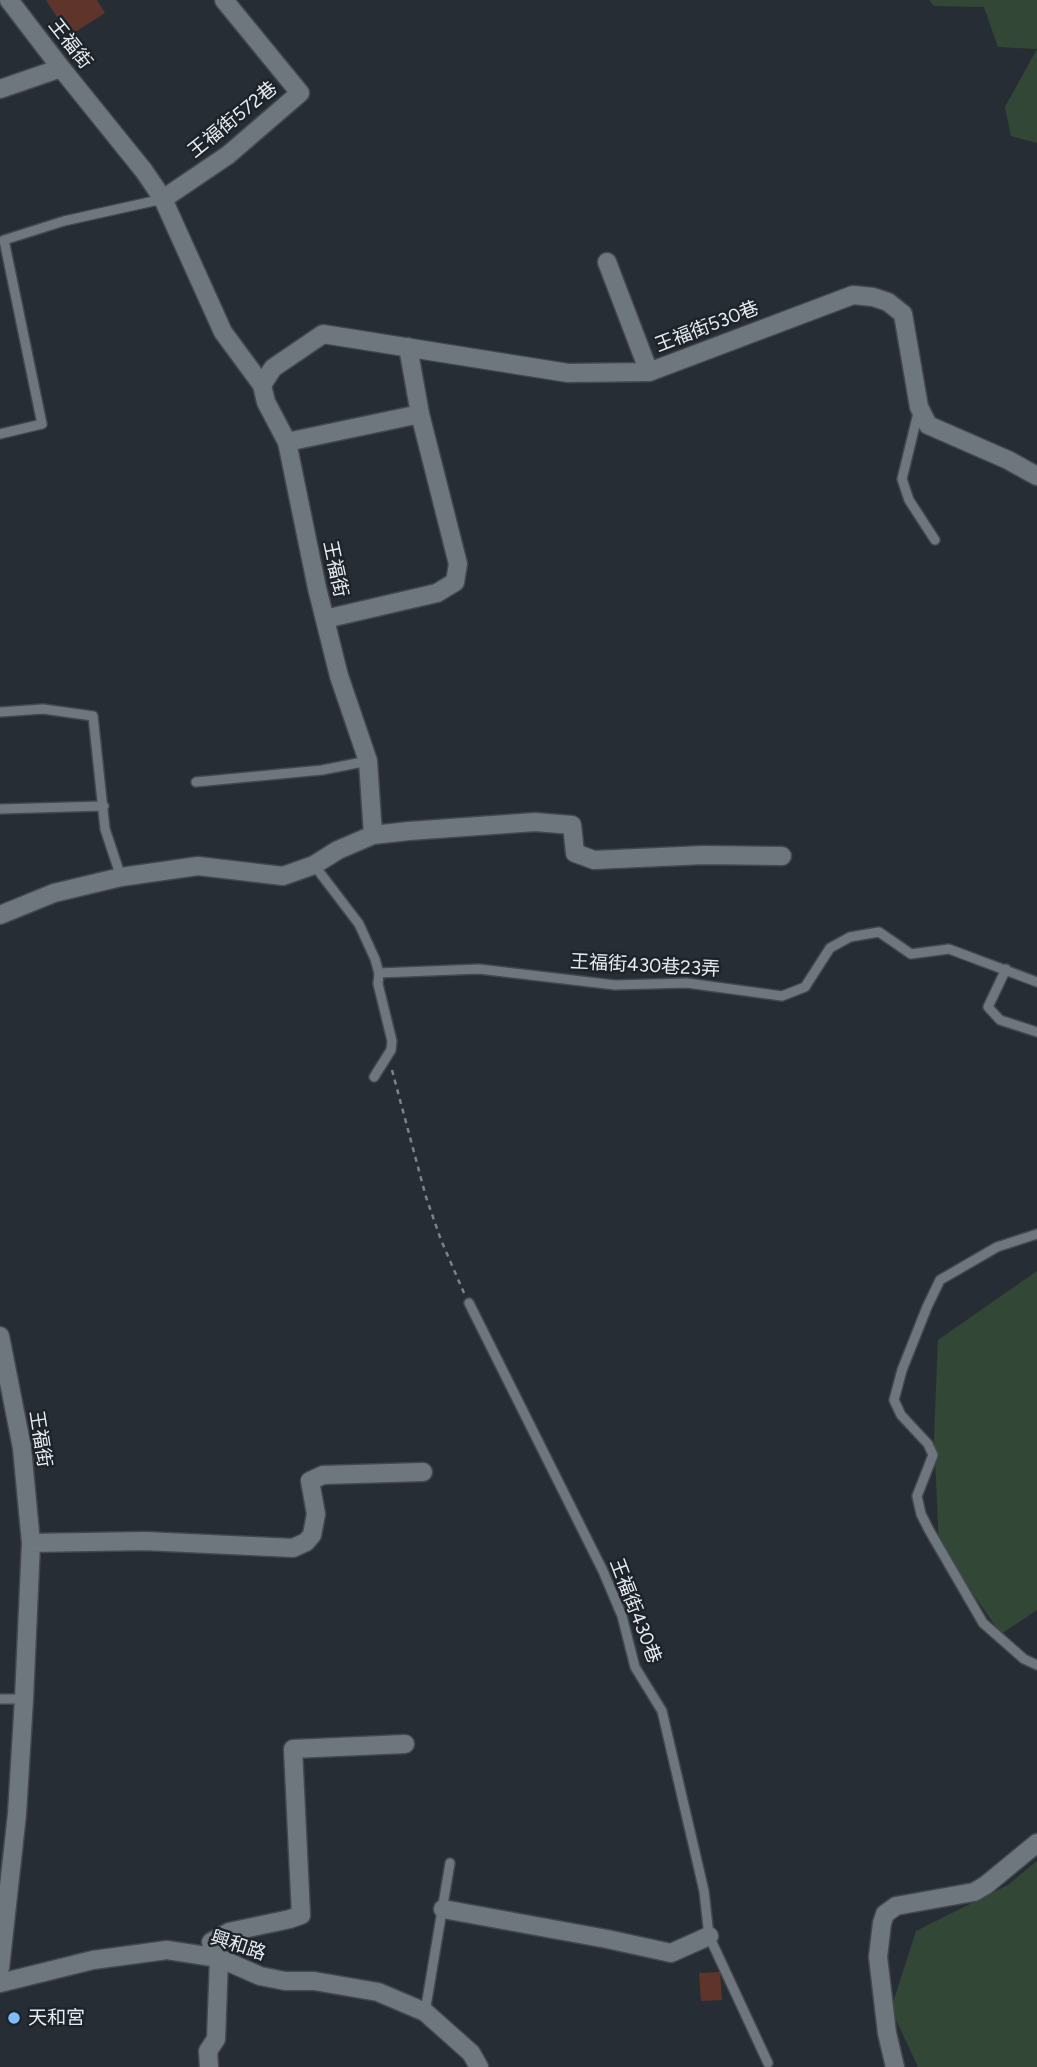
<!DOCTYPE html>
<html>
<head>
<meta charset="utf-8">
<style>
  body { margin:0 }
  canvas { display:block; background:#272d34 }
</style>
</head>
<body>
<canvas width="1037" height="2067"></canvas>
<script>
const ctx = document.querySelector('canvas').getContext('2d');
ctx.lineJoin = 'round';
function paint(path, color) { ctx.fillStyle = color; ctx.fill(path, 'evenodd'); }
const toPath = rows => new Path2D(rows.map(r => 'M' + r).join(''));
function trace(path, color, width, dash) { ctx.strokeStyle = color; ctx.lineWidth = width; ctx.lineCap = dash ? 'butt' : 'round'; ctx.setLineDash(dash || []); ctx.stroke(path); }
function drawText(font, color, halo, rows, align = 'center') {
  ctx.font = font + ' Figtree,"Noto Sans TC",sans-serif'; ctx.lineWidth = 5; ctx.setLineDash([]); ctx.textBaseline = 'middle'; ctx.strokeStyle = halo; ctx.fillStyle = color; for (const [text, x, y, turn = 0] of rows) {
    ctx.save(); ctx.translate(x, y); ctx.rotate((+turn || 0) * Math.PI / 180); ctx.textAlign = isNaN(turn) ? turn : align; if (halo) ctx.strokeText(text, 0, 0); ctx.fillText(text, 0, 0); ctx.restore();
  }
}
paint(toPath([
  [929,0,1037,0,1037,143,1011,136,1005,107,1037,49,998,47,984,7,934,6],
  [1037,1271,1037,1610,1001,1634,939,1545,934,1437,938,1340],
  [1037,1861,1037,2067,918,2067,891,2009,916,1931,1008,1885]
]), '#334736');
paint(toPath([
  [46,0,97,0,105,13,69,36],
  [720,1972,722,2000,701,2001,699,1973]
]), '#5e342b');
const lane = toPath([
  [919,409,902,479,909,500,935,540],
  [0,434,42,424,4,240,64,221,163,199],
  [0,712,43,709,93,716,105,829,121,877],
  [196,782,322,770,368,761],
  [0,809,104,806],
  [314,865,359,924,375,959,379,973,378,984,392,1041,391,1050,374,1077],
  [1006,969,988,1007,1000,1020,1037,1032],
  [379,973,479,969,615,985,687,983,782,996,805,987,830,948,850,937,879,932,911,954,949,949,1037,982],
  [1037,1234,997,1247,940,1280,927,1307,902,1370,894,1400,901,1415,928,1444,933,1455,917,1496,921,1514,929,1530,983,1623,1024,1659,1037,1665],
  [469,1303,603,1571,622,1616,635,1667,662,1711,704,1891,709,1936,768,2063],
  [0,1699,24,1699],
  [425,2012,450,1863]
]);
const street = toPath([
  [9,0,61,68,144,171,163,199,223,332,262,385,266,402,287,442,317,588,339,676,368,761,373,835],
  [0,89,61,68],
  [163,199,228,155,300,93,224,0],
  [607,262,649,372],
  [262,385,273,368,323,334,568,373,649,372,853,295,873,297,888,302,903,314,919,407,928,425,1008,460,1037,476],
  [287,442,420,414],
  [325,619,437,593,455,582,458,564,420,414,408,347],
  [0,915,54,893,121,877,198,866,283,876,314,865,338,850,373,835,409,831,535,822,572,825,575,853,594,860,704,855,782,856],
  [0,1336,22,1448,31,1543,24,1699,17,1814,0,1968],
  [31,1543,145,1541,293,1548,306,1542,312,1535,316,1514,310,1481,323,1475,423,1472],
  [443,1909,607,1939,671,1953,709,1936],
  [0,1983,93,1960,167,1950,219,1958,260,1976,285,1981,314,1981,378,1992,425,2012,471,2053,479,2067],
  [209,2067,208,2051,216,2039,219,1958,211,1942,229,1932,290,1919,301,1915,293,1749,405,1744],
  [895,2067,887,2033,878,1957,882,1923,885,1914,896,1906,974,1892,986,1885,1037,1843]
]);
trace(lane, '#44484e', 12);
trace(street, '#44484e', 21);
trace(toPath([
  [392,1070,426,1197,441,1240,464,1293]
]), '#7c8287', 2.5, [5, 5]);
trace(lane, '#6f777e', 9);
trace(street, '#6f777e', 18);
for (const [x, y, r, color] of [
  [14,2018,7,"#7ebdf9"]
]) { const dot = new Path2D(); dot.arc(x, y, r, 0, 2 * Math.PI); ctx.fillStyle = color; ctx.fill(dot); trace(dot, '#1d232a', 2.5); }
drawText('19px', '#e7ebef', '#1d232a', [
  ["王福街",70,44,52],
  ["王福街572巷",233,120,-39],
  ["王福街530巷",707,327,-21],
  ["王福街",335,569,78],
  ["王福街430巷23弄",645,966,3],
  ["王福街",40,1439,81],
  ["王福街430巷",635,1611,69],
  ["興和路",238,1946,18]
]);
drawText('19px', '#e7ebef', '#1d232a', [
  ["天和宮",28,2018]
], 'left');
</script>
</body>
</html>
